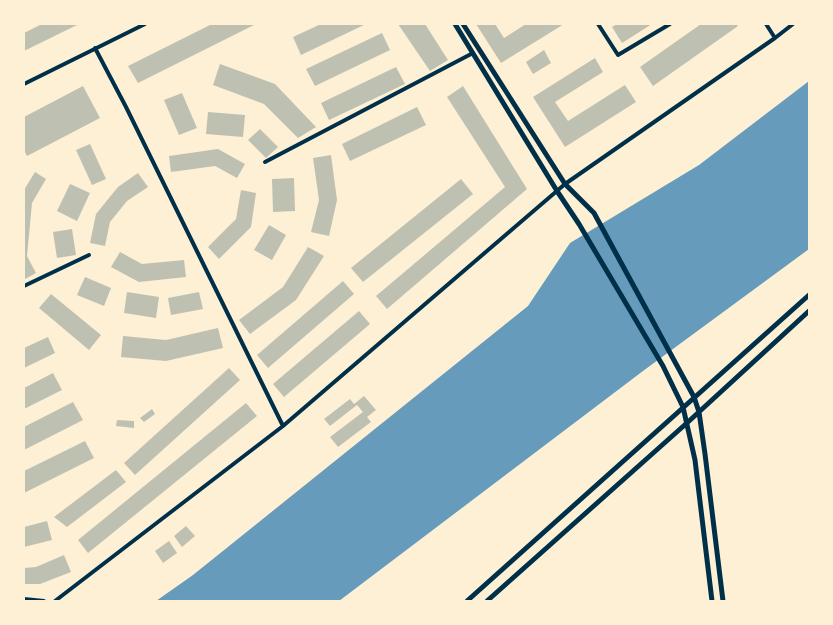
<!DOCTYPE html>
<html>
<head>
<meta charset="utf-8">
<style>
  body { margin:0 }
  #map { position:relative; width:833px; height:625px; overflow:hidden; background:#fdf0d5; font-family:Overpass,sans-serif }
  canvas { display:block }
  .frame { position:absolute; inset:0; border:25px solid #fdf0d5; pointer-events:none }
</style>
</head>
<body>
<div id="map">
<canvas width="833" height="625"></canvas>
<div class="frame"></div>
</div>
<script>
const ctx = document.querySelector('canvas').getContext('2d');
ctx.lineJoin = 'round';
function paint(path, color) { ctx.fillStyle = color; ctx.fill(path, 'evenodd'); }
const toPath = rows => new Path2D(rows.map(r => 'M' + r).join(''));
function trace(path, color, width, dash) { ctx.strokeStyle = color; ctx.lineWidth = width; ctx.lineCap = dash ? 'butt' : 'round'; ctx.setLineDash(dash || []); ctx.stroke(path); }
paint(toPath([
  [809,81,809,249,643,371,339,601,156,601,193,575,528,306,570,243,699,165]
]), '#669bbc');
paint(toPath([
  [42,24,79,24,24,51,24,33],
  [212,24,256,24,138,83,128,66],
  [321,24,366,24,301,55,293,37],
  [398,24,425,24,448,60,430,71],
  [476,24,495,24,504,38,526,24,564,24,501,63],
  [617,24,652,24,622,43,612,27],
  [701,24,736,24,738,26,653,86,640,67],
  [382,33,390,50,315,86,306,69],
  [544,50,551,63,533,74,526,62],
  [595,58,603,72,555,102,568,121,625,85,636,102,565,147,533,97],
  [220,64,275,84,316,127,298,138,264,104,213,85],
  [396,67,405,84,329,120,321,103],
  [83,86,100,118,27,156,24,150,24,117],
  [463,86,527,189,387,309,376,296,505,187,447,97],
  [182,93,197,128,179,135,164,100],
  [417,107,426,125,350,161,342,144],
  [208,112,245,115,243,137,206,134],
  [260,129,278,147,266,158,248,140],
  [90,144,106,179,92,185,76,150],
  [218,149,245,164,237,178,215,166,171,172,169,156],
  [331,155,337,200,329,236,311,232,319,200,313,158],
  [35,172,46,179,32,203,27,256,36,273,25,279,24,190],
  [138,173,148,187,127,201,110,222,105,246,90,243,96,214,118,187],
  [294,178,295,211,273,212,272,179],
  [461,179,473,194,363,282,351,268],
  [70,184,90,193,77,221,57,211],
  [241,190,256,193,251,227,219,259,208,247,236,219],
  [269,225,286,235,272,260,254,250],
  [72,229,76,255,57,258,53,232],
  [308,247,324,256,296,300,250,334,239,320,283,287],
  [120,252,142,264,184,260,186,277,139,282,111,267],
  [85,277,111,288,104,306,77,295],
  [343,281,354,294,268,368,257,355],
  [127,292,159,297,156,318,124,313],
  [199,292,203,309,171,315,168,298],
  [51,294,101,335,89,350,39,308],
  [359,311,370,324,284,397,273,384],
  [218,328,223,348,166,361,121,357,123,336,166,340],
  [48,337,55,353,24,368,24,348],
  [229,368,240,380,135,475,124,463],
  [53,373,62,390,24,409,24,388],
  [364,396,376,410,367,417,371,422,338,447,330,437,363,412,357,405,330,426,324,419,350,399,354,404],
  [73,402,83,420,24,450,24,427],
  [246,403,257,416,88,553,78,540],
  [152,409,155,414,144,422,140,418],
  [117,420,134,421,134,428,116,426],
  [85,441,94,458,24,493,24,471],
  [116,470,126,482,67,527,54,517],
  [47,521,52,540,24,547,24,527],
  [186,526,195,536,182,547,174,536],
  [169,541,177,553,163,563,155,551],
  [64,555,71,572,40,584,24,584,24,568,36,567]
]), '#bec0b2');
trace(toPath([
  [598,24,618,55,670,24],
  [766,24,775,38],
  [95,48,126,107,283,426],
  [24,84,145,24],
  [265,162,473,53],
  [24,286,89,255],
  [24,599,44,601],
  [55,601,283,426,565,184,775,38,793,24]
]), '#003049', 4);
trace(toPath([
  [455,24,557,191,579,224,663,366,683,407,695,460,712,601],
  [463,24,565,184,594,213,694,397,699,412,705,454,723,601],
  [467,601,809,295],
  [487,601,688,422,809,311]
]), '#003049', 5);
</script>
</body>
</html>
